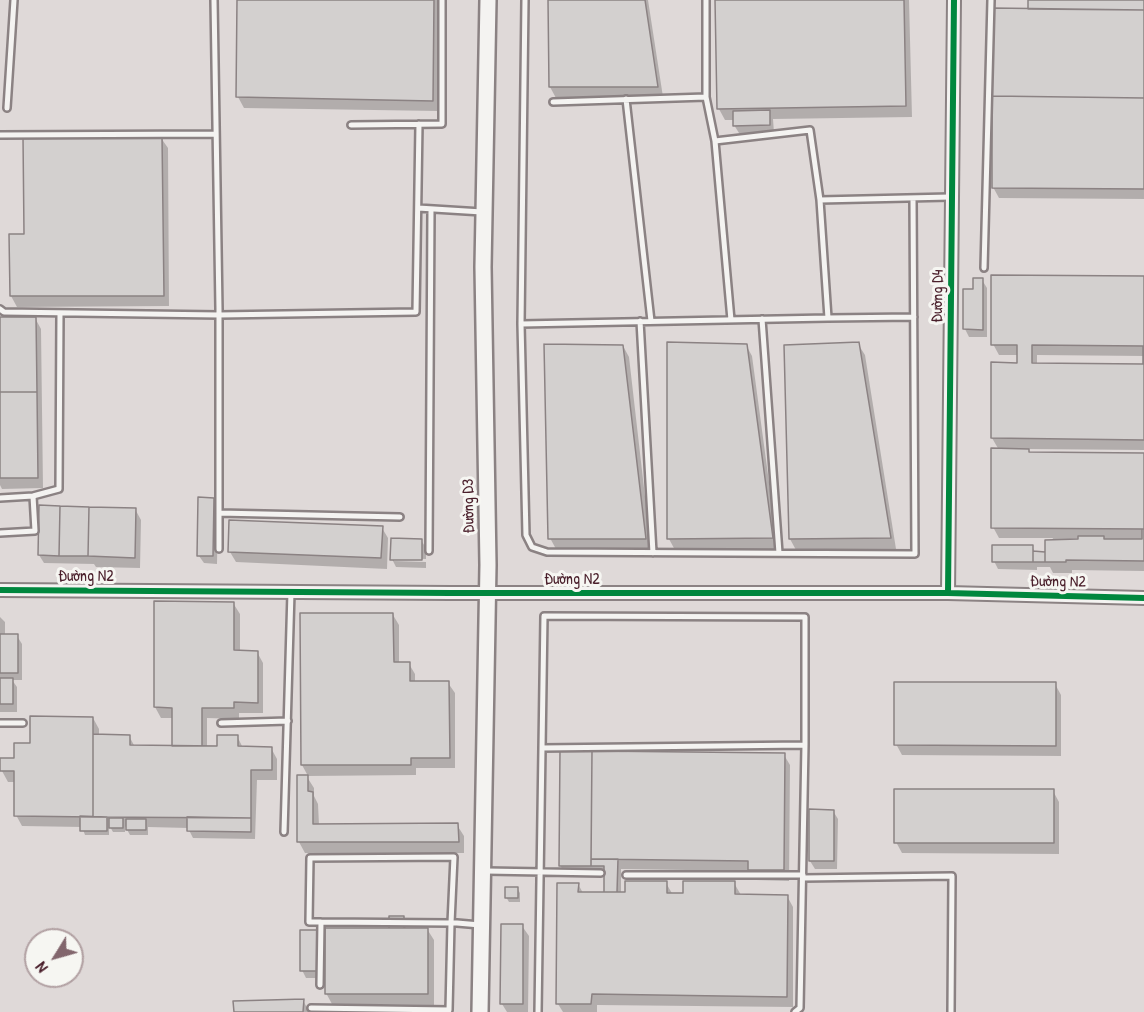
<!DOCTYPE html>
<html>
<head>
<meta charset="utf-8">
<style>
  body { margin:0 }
  #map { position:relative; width:1144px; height:1012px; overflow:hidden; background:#ebe9e7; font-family:"Patrick Hand",sans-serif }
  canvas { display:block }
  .north { position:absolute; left:24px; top:928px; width:60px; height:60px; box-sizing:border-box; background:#f6f6f2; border:2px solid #b1a0a2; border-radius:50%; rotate:233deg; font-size:16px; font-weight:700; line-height:24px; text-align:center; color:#4a1f2b }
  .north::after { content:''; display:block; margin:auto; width:21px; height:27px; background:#82666d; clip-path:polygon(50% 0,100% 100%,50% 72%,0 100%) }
</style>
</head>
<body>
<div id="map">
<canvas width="1144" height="1012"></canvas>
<div class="north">N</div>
</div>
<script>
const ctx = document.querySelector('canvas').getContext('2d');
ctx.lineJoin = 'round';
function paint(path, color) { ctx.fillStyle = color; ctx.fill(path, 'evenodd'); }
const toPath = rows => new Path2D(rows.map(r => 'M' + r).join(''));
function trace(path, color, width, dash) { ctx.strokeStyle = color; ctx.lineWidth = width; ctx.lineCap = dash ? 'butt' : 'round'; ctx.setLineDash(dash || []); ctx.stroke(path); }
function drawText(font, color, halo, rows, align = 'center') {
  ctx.font = font + ' "Patrick Hand",sans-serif'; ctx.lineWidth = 6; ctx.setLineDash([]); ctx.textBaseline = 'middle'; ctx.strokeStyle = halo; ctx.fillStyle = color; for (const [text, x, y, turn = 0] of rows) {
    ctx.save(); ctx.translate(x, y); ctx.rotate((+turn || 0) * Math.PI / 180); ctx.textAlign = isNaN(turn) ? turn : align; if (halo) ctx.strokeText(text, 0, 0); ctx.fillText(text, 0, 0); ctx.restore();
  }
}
paint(toPath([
  [0,0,1144,0,1144,1012,0,1012],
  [36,940,72,940,72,976,36,976]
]), '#dfd9d8');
paint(toPath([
  [239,0,439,0,438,111,244,108,238,97],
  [549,0,648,0,663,97,556,98,550,87],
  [716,0,909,0,912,117,773,119,774,133,739,133,734,125,734,120,725,120,719,109],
  [1029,0,1144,0,1144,199,999,198,993,187,1029,10],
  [161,138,168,148,169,306,17,307,11,296,26,235],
  [1144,277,1144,356,1037,355,1037,364,1144,365,1144,450,1028,449,1030,453,1144,454,1144,571,1072,570,1072,573,1053,573,1050,567,1037,567,1037,570,998,569,994,561,1032,547,1036,553,1047,553,1053,538,999,538,993,527,999,450,992,438,1018,364,1019,355,999,355,993,344],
  [982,280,987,288,987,337,969,337,965,329,965,291,975,291],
  [0,318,35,318,41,329,43,488,2,489,0,485],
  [858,344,865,355,896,549,796,550,790,539],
  [746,345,752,356,778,549,675,550,669,539],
  [623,346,629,357,651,549,556,549,550,538],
  [213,499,218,507,217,564,204,563,199,556],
  [135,509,141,520,140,568,96,567,94,564,44,563,39,555],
  [382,528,388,538,387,569,236,562,230,552],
  [421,540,426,548,426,559,394,558,394,561,426,562,426,568,396,567,392,559],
  [233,603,240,614,240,652,257,652,263,663,263,713,239,713,239,719,207,718,207,748,219,748,237,736,243,748,271,748,277,759,277,780,257,780,255,839,193,838,188,828,148,827,148,835,130,835,125,826,125,832,113,832,109,825,109,835,85,835,82,827,22,826,16,815,16,782,8,782,2,771,31,745,93,718,99,729,99,736,129,736,135,747,173,747,173,718,161,718,155,707],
  [393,615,399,625,399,664,409,664,415,674,415,683,448,683,455,693,455,768,416,768,416,775,308,776,302,765],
  [0,617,5,622,5,636,17,636,22,644,22,680,12,680,17,687,17,712,0,712],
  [1055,684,1061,695,1061,756,902,755,896,744],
  [784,755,790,765,789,881,756,880,750,871,621,869,621,894,666,883,673,895,684,895,734,883,741,895,787,896,793,907,793,1007,597,1005,597,1012,563,1012,558,1004,578,884,583,893,607,894,606,874,597,874,597,876,566,876,560,865],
  [298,777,307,777,314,788,314,796,318,804,319,825,457,825,464,836,464,853,305,853,299,842],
  [1053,791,1059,802,1059,854,902,853,896,842],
  [833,811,838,819,837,869,815,869,810,861],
  [517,888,520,893,520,902,509,902,506,897],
  [403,917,406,922,406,929,427,929,434,940,434,1005,332,1004,326,993],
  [522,926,529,936,528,1012,507,1012,502,1004],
  [316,932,321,939,321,978,306,978,302,970],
  [303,1000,309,1012,235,1012]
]), '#0003');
const building = toPath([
  [237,0,434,0,433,101,236,97,237,0],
  [548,0,645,0,658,87,549,87,548,0],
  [715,0,904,0,906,106,717,109,715,0],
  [1028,0,1144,0,1144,10,1028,9,1028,0],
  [992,8,1144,10,1144,98,992,96,992,8],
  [992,96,1144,98,1144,189,992,188,992,96],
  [770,110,770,125,733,126,733,111,770,110],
  [162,136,164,296,10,296,9,234,24,234,23,137,162,136],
  [991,275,1144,276,1144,440,991,438,991,362,1017,363,1017,345,991,345,991,275],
  [1032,345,1143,346,1143,364,1032,363,1032,345],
  [973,278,983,278,983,330,963,329,963,289,973,289,973,278],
  [0,317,36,317,37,392,0,392,0,317],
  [667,342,747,344,773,538,667,539,667,342],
  [859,342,891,538,789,539,784,345,859,342],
  [544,344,623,345,646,539,548,539,544,344],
  [0,392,37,392,38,478,0,478,0,392],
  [991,448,1029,449,1029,452,1144,453,1144,529,991,528,991,448],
  [198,497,214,498,213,556,197,556,198,497],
  [39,505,60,506,59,556,38,555,39,505],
  [60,506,89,507,88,556,59,556,60,506],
  [89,507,136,508,135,558,88,556,89,507],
  [229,520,383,526,381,558,228,552,229,520],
  [1142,529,1144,529,1144,561,1066,560,1066,562,1045,562,1045,540,1078,539,1078,536,1104,536,1104,539,1142,539,1142,529],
  [391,538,422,539,422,560,390,560,391,538],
  [992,545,1033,545,1033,562,992,562,992,545],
  [1033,551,1045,552,1045,562,1033,562,1033,551],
  [154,601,234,602,234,650,258,651,258,703,234,702,234,708,202,708,202,746,172,746,172,708,154,707,154,601],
  [300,613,393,613,394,662,410,662,410,681,449,681,450,758,411,758,411,765,301,765,300,613],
  [0,634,18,634,18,673,0,673,0,634],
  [0,678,13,678,13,704,0,704,0,678],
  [894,682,1056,682,1056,746,894,745,894,682],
  [30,716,93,717,93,817,14,816,14,771,0,771,0,758,14,758,14,743,30,743,30,716],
  [93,734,130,735,130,745,217,746,217,735,238,735,238,746,272,747,272,770,251,770,251,818,93,817,93,734],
  [560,750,592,751,591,866,559,866,560,750],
  [592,751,785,753,784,870,748,870,748,861,591,859,592,751],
  [297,775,308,775,308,791,313,792,313,824,458,823,459,842,297,842,297,775],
  [894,789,1054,789,1054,843,894,843,894,789],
  [809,809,834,810,834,861,809,861,809,809],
  [80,816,107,817,107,831,80,831,80,816],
  [187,817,251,818,251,832,187,831,187,817],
  [109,818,123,818,123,828,109,828,109,818],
  [126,819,146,819,146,830,126,830,126,819],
  [591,859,618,859,617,892,604,892,604,866,591,866,591,859],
  [625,881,667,881,667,893,683,893,683,881,735,881,735,894,788,895,787,997,592,994,591,1004,556,1004,557,883,579,883,578,892,625,892,625,881],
  [505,887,518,887,518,898,505,898,505,887],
  [389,916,404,916,404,928,389,928,389,916],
  [501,924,523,924,523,1004,500,1004,501,924],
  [325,928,428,928,428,994,325,994,325,928],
  [300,930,317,930,317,971,300,971,300,930],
  [304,999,303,1012,234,1012,233,1001,304,999]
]);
paint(building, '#d3d0cf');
trace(building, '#8b8283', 1.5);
const service = toPath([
  [214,0,219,309,219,549],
  [706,0,706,97,715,141],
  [626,99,651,321],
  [553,102,706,97],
  [7,108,14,0],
  [351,125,442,124,442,0],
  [0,135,216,134],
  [913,198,915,554,547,552,532,547,526,535,521,324,828,318,820,200,950,197],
  [418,208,482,212],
  [984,268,991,0],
  [0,309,4,312,219,315,416,312,419,124],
  [828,318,914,317],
  [762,319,779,553],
  [731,320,715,141,810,130,820,200],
  [640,321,653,553],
  [521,324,525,0],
  [0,498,33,496,59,489,60,313],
  [219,513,400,517],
  [0,533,35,531,33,496],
  [429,551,431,209],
  [0,723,23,723],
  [221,723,288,721],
  [542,748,805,745,800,1008,795,1012],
  [284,832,291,592],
  [486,871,601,873],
  [626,875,803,875],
  [803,878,952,876,951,1012],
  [320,985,321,922],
  [311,1008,449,1010,451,923,454,857,310,858,309,922,321,922,451,923,457,923,480,925],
  [538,1012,544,616,805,617,805,745]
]);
const tertiary = toPath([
  [0,590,450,593,948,593,1144,598],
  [948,593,954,0]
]);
const secondary = toPath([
  [480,1012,488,565,483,267,488,0]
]);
trace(service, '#8b8283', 10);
trace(tertiary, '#8b8283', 16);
trace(secondary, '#8b8283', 20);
trace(service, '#f4f3f1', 5);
trace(tertiary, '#f4f3f1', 12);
trace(secondary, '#f4f3f1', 15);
trace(toPath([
  [0,590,450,593,948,593,1144,598],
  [948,593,954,0]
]), '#00873e', 6);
drawText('16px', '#4a1f2b', '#f6f6f2', [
  ["Đường D4",938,296,-89],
  ["Đường D3",469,506,-91],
  ["Đường N2",86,577],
  ["Đường N2",572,580],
  ["Đường N2",1058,582,1]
]);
</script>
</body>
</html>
